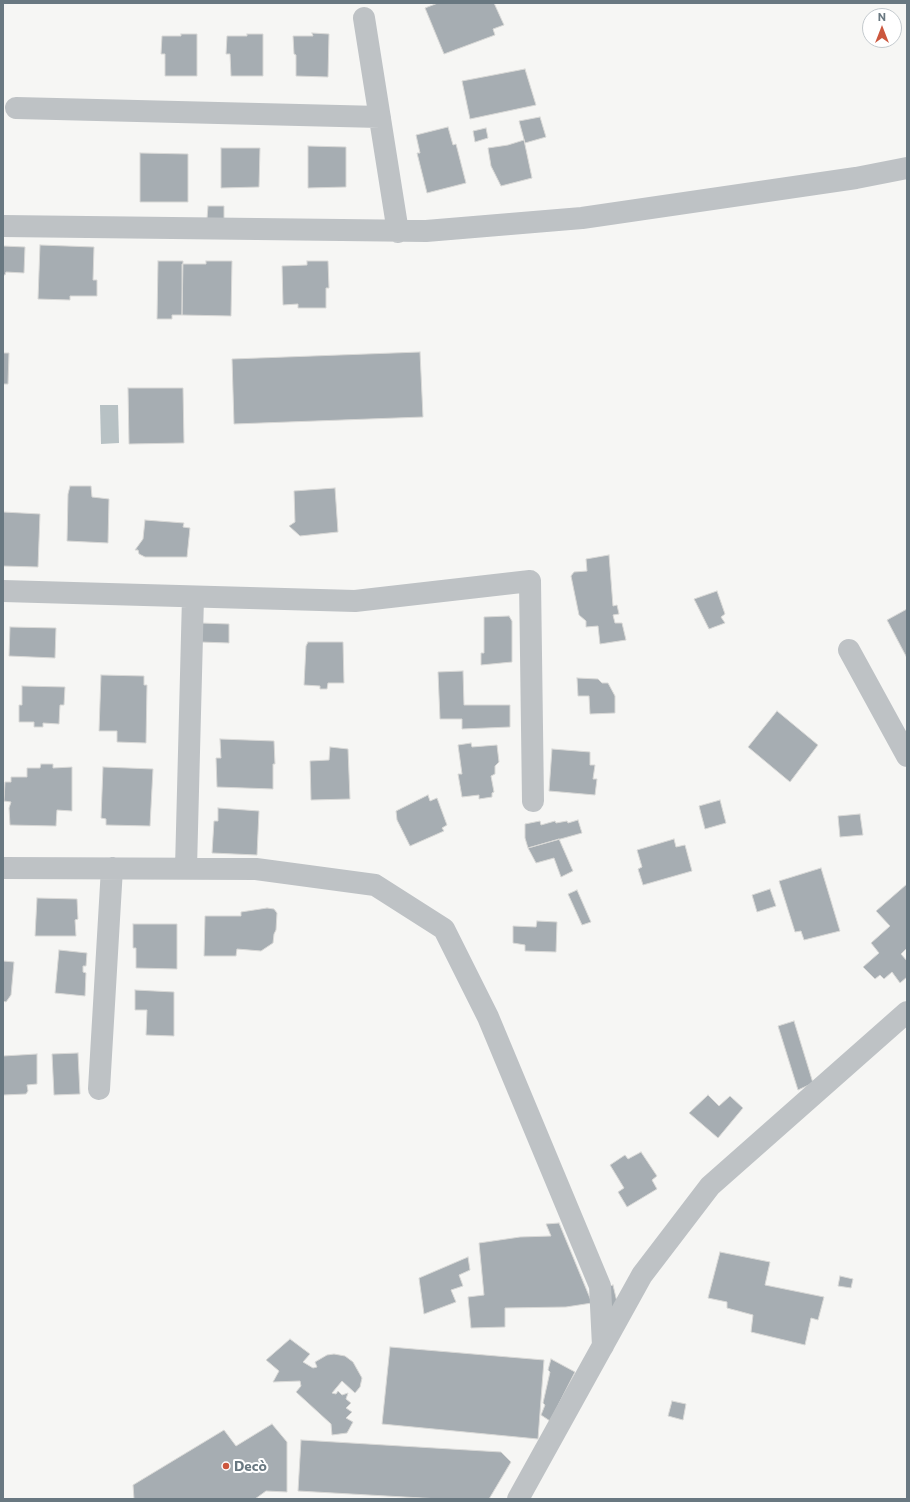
<!DOCTYPE html>
<html>
<head>
<meta charset="utf-8">
<style>
  body { margin:0 }
  #map { position:relative; width:910px; height:1502px; overflow:hidden; background:#f6f6f4; font-family:Commissioner,sans-serif }
  canvas { display:block }
  .frame { position:absolute; inset:0; border:4px solid #697881; pointer-events:none }
  .north { position:absolute; left:862px; top:8px; width:40px; height:40px; box-sizing:border-box; background:#fff; border:1px solid #c3c9cd; border-radius:50%; rotate:0deg; font-size:11px; font-weight:700; line-height:16px; text-align:center; color:#697881 }
  .north::after { content:''; display:block; margin:auto; width:14px; height:18px; background:#cc573e; clip-path:polygon(50% 0,100% 100%,50% 72%,0 100%) }
</style>
</head>
<body>
<div id="map">
<canvas width="910" height="1502"></canvas>
<div class="frame"></div>
<div class="north">N</div>
</div>
<script>
const ctx = document.querySelector('canvas').getContext('2d');
ctx.lineJoin = 'round';
function paint(path, color) { ctx.fillStyle = color; ctx.fill(path, 'evenodd'); }
const toPath = rows => new Path2D(rows.map(r => 'M' + r).join(''));
function trace(path, color, width, dash) { ctx.strokeStyle = color; ctx.lineWidth = width; ctx.lineCap = dash ? 'butt' : 'round'; ctx.setLineDash(dash || []); ctx.stroke(path); }
function drawText(font, color, halo, rows, align = 'center') {
  ctx.font = font + ' Commissioner,sans-serif'; ctx.lineWidth = 4; ctx.setLineDash([]); ctx.textBaseline = 'middle'; ctx.strokeStyle = halo; ctx.fillStyle = color; for (const [text, x, y, turn = 0] of rows) {
    ctx.save(); ctx.translate(x, y); ctx.rotate((+turn || 0) * Math.PI / 180); ctx.textAlign = isNaN(turn) ? turn : align; if (halo) ctx.strokeText(text, 0, 0); ctx.fillText(text, 0, 0); ctx.restore();
  }
}
paint(toPath([
  [100,405,118,405,119,443,101,444]
]), '#b7c1c4');
const building = toPath([
  [438,3,494,3,504,25,493,29,495,35,444,54,425,8,438,3],
  [312,33,329,34,328,77,296,76,296,55,294,54,293,36,313,36,312,33],
  [181,34,197,34,197,76,165,76,165,54,161,54,162,36,181,36,181,34],
  [247,34,263,34,263,76,231,76,230,54,226,54,227,36,247,36,247,34],
  [525,69,536,105,470,119,462,81,525,69],
  [540,117,546,137,525,143,519,121,540,117],
  [448,127,453,145,456,144,466,183,427,193,417,153,420,153,416,135,448,127],
  [486,128,488,138,475,142,473,131,486,128],
  [524,140,532,178,501,186,491,166,488,148,508,145,524,140],
  [308,146,346,147,346,187,308,188,308,146],
  [221,148,260,148,259,187,221,188,221,148],
  [140,153,188,154,188,202,140,202,140,153],
  [208,206,224,206,224,219,207,219,208,206],
  [40,245,94,247,93,280,97,280,97,296,70,296,70,300,38,299,40,245],
  [3,246,25,247,24,273,6,272,5,275,3,275,3,246],
  [158,261,183,261,182,315,172,315,172,319,157,319,158,261],
  [206,261,232,261,231,316,182,315,182,264,206,264,206,261],
  [307,261,328,261,329,288,326,288,326,308,298,308,298,304,283,305,282,266,307,265,307,261],
  [420,352,423,417,234,424,232,359,420,352],
  [3,353,9,353,8,384,3,384,3,353],
  [128,388,183,388,184,443,129,444,128,388],
  [70,486,91,486,92,497,109,499,108,543,67,541,68,494,70,486],
  [335,488,338,532,300,536,289,526,295,522,294,491,335,488],
  [3,512,40,514,38,567,3,566,3,512],
  [145,520,184,523,183,527,190,528,187,557,145,557,139,554,138,550,135,550,143,539,145,520],
  [609,555,613,606,617,605,619,614,613,615,615,623,622,623,626,640,600,644,598,626,586,627,586,621,579,615,571,576,574,572,587,571,586,559,609,555],
  [717,591,725,614,721,617,725,623,709,629,694,599,717,591],
  [907,609,907,658,887,620,907,609],
  [509,616,512,621,512,662,481,665,481,653,484,653,484,617,509,616],
  [201,623,229,624,229,643,200,642,201,623],
  [10,627,56,628,55,658,9,656,10,627],
  [308,642,343,642,344,683,328,683,327,689,320,689,320,686,304,685,306,646,308,642],
  [463,671,464,705,510,705,510,727,462,729,462,719,440,719,438,672,463,671],
  [101,675,144,676,144,685,147,685,146,743,117,742,117,731,99,731,101,675],
  [577,678,598,679,602,683,608,683,615,696,615,713,590,714,589,696,578,696,577,678],
  [22,686,65,687,64,705,60,705,59,724,43,723,43,727,34,727,34,722,19,722,19,705,22,705,22,686],
  [777,711,818,745,790,782,748,747,777,711],
  [220,739,274,741,275,764,273,764,273,789,217,787,216,758,221,758,220,739],
  [471,743,472,747,497,745,499,762,495,766,495,774,491,776,494,792,492,793,492,797,479,799,479,795,462,797,458,774,462,774,458,745,471,743],
  [330,747,348,749,350,799,311,800,310,761,329,760,330,747],
  [552,749,590,752,590,765,595,765,593,779,597,779,595,795,549,791,552,749],
  [41,764,53,764,53,768,72,767,72,811,57,810,56,826,10,825,9,808,11,802,4,801,5,782,11,782,11,777,27,777,27,768,40,768,41,764],
  [103,767,153,769,150,826,106,825,106,819,101,818,103,767],
  [428,795,430,801,437,798,447,825,442,828,444,831,410,846,397,820,396,811,428,795],
  [720,800,726,823,705,829,699,806,720,800],
  [218,808,259,811,257,855,212,853,214,821,218,821,218,808],
  [860,814,863,835,840,837,838,816,860,814],
  [578,820,582,833,528,848,525,838,525,824,540,821,541,825,555,821,556,823,567,821,568,823,578,820],
  [559,839,573,871,561,877,554,858,536,863,528,848,559,839],
  [674,839,676,847,685,845,692,871,643,885,638,869,642,867,637,850,674,839],
  [821,868,840,931,804,940,801,931,795,932,779,881,821,868],
  [907,884,907,948,901,954,907,961,907,977,900,983,892,972,884,979,880,975,875,979,863,967,879,953,871,943,890,926,876,911,907,884],
  [770,889,776,906,757,912,752,895,770,889],
  [577,890,591,922,582,925,568,894,577,890],
  [37,898,77,899,78,919,75,920,76,936,35,936,37,898],
  [267,908,274,909,277,913,276,930,274,934,273,943,261,951,237,949,236,956,204,956,205,916,241,916,241,912,267,908],
  [537,921,557,922,556,952,525,951,525,945,513,943,513,926,536,927,537,921],
  [133,924,177,924,177,969,136,968,136,948,133,948,133,924],
  [59,950,87,953,86,966,83,966,83,972,86,973,85,996,55,993,59,950],
  [3,961,14,962,11,995,6,1002,3,1001,3,961],
  [135,990,174,992,174,1036,146,1035,147,1010,135,1010,135,990],
  [794,1021,813,1083,798,1090,778,1026,794,1021],
  [78,1053,80,1094,54,1095,52,1054,78,1053],
  [37,1054,37,1084,27,1085,28,1091,26,1094,3,1095,3,1056,37,1054],
  [708,1095,719,1106,730,1096,743,1108,718,1138,689,1113,708,1095],
  [641,1152,657,1176,652,1180,657,1189,627,1207,618,1192,624,1188,610,1165,625,1155,628,1159,641,1152],
  [559,1223,592,1303,566,1307,505,1308,505,1327,471,1328,468,1297,484,1295,479,1243,520,1237,551,1236,546,1224,559,1223],
  [720,1252,770,1262,765,1285,824,1297,818,1320,811,1318,805,1345,751,1332,753,1315,727,1308,727,1302,708,1298,720,1252],
  [468,1257,470,1270,459,1275,463,1286,451,1290,456,1302,424,1314,419,1278,468,1257],
  [840,1276,853,1279,851,1288,838,1286,840,1276],
  [613,1285,617,1302,611,1309,603,1288,613,1285],
  [290,1339,310,1354,303,1362,313,1368,317,1367,315,1362,327,1355,334,1354,345,1356,353,1362,362,1378,360,1387,355,1393,342,1381,332,1393,336,1394,338,1391,342,1395,348,1393,346,1399,351,1403,346,1408,352,1412,346,1418,353,1422,347,1433,332,1435,331,1424,296,1392,301,1386,300,1381,273,1382,279,1371,266,1360,290,1339],
  [390,1347,544,1360,538,1439,382,1424,390,1347],
  [551,1359,575,1372,550,1421,541,1415,545,1405,543,1403,550,1372,548,1370,551,1359],
  [672,1401,686,1404,683,1420,668,1416,672,1401],
  [272,1424,287,1442,287,1492,266,1491,255,1499,134,1499,133,1485,224,1430,236,1446,272,1424],
  [301,1440,501,1452,511,1462,489,1499,440,1499,298,1491,301,1440]
]);
paint(building, '#a6adb2');
trace(building, '#d8d8d6', 1);
trace(toPath([
  [364,18,398,232],
  [16,108,380,117],
  [3,226,426,231,582,218,856,178,907,168],
  [3,591,355,601,530,581,533,801],
  [849,650,907,756],
  [3,868,256,869,375,885,444,929,488,1017,600,1286,603,1346],
  [186,868,193,597],
  [99,1089,112,868],
  [518,1499,642,1275,710,1186,907,1012]
]), '#bec2c5', 22);
for (const [x, y, r, color] of [
  [226,1466,4,"#cc573e"]
]) { const dot = new Path2D(); dot.arc(x, y, r, 0, 2 * Math.PI); ctx.fillStyle = color; ctx.fill(dot); trace(dot, '#fff', 1.5); }
drawText('bold 14px', '#697881', '#fff', [
  ["Decò",234,1466]
], 'left');
</script>
</body>
</html>
